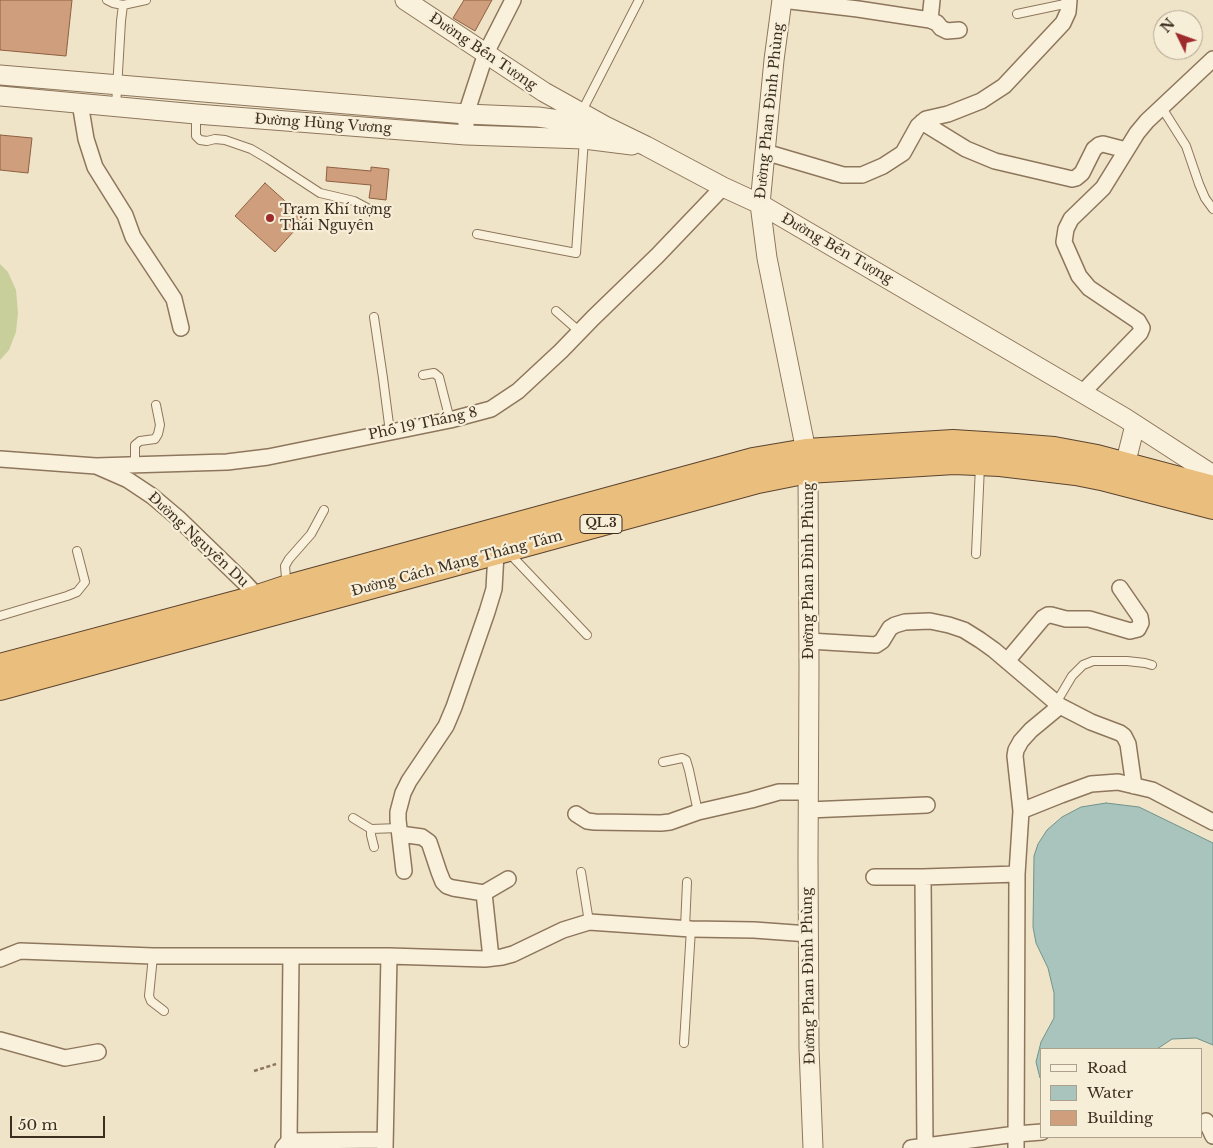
<!DOCTYPE html>
<html>
<head>
<meta charset="utf-8">
<style>
  body { margin:0 }
  #map { position:relative; width:1213px; height:1148px; overflow:hidden; background:#f0e4c8; font-family:"Libre Baskerville",serif }
  canvas { display:block }
  .legend { position:absolute; left:1040px; top:1048px; width:162px; height:90px; box-sizing:border-box; background:#f7eed8; border:1px solid #ada18e; margin:0; padding:6px 9px; list-style:none; font-size:15px; color:#3d2e20 }
  .legend li { display:flex; align-items:center; gap:10px; height:25px }
  .legend b { width:25px; border:1px solid #ada18e }
  .north { position:absolute; left:1153px; top:10px; width:50px; height:50px; box-sizing:border-box; background:#f7eed8; border:1px solid #ada18e; border-radius:50%; rotate:312deg; font-size:14px; font-weight:700; line-height:20px; text-align:center; color:#3d2e20 }
  .north::after { content:''; display:block; margin:auto; width:18px; height:22px; background:#9e2a2b; clip-path:polygon(50% 0,100% 100%,50% 72%,0 100%) }
  .scale { position:absolute; left:10px; top:1116px; width:95px; height:22px; box-sizing:border-box; border:2px solid #3d2e20; border-top:0; padding-left:6px; font-size:15px; line-height:18px; white-space:nowrap; color:#3d2e20; -webkit-text-stroke:4px #f7eed8; paint-order:stroke }
</style>
</head>
<body>
<div id="map">
<canvas width="1213" height="1148"></canvas>
<ul class="legend">
<li><b style="height:6px;background:#faf1dc"></b>Road</li>
<li><b style="height:14px;background:#a9c4bc"></b>Water</li>
<li><b style="height:14px;background:#cf9f7d"></b>Building</li>
</ul>
<div class="north">N</div>
<div class="scale">50 m</div>
</div>
<script>
const ctx = document.querySelector('canvas').getContext('2d');
ctx.lineJoin = 'round';
function paint(path, color) { ctx.fillStyle = color; ctx.fill(path, 'evenodd'); }
const toPath = rows => new Path2D(rows.map(r => 'M' + r).join(''));
function trace(path, color, width, dash) { ctx.strokeStyle = color; ctx.lineWidth = width; ctx.lineCap = dash ? 'butt' : 'round'; ctx.setLineDash(dash || []); ctx.stroke(path); }
function drawText(font, color, halo, rows, align = 'center') {
  ctx.font = font + ' "Libre Baskerville",serif'; ctx.lineWidth = 4.5; ctx.setLineDash([]); ctx.textBaseline = 'middle'; ctx.strokeStyle = halo; ctx.fillStyle = color; for (const [text, x, y, turn = 0] of rows) {
    ctx.save(); ctx.translate(x, y); ctx.rotate((+turn || 0) * Math.PI / 180); ctx.textAlign = isNaN(turn) ? turn : align; if (halo) ctx.strokeText(text, 0, 0); ctx.fillText(text, 0, 0); ctx.restore();
  }
}
paint(toPath([
  [0,264,8,272,16,290,18,313,16,332,9,350,0,360]
]), '#c9cf9b');
const water = toPath([
  [1106,803,1139,807,1213,843,1213,1045,1196,1038,1172,1039,1157,1049,1042,1049,1042,1080,1040,1078,1036,1062,1041,1042,1054,1018,1054,993,1048,968,1036,943,1033,927,1034,856,1038,844,1047,830,1062,817,1081,807,1106,803]
]);
paint(water, '#a9c4bc');
trace(water, '#6f938a', 1);
const building = toPath([
  [0,0,72,0,66,56,0,50,0,0],
  [464,0,492,0,475,31,453,18,464,0],
  [0,135,32,138,28,173,0,170,0,135],
  [327,167,371,171,371,167,389,169,386,200,369,198,371,185,326,181,327,167],
  [265,183,305,219,275,252,235,216,265,183]
]);
paint(building, '#cf9f7d');
trace(building, '#8d5f41', 1);
const service = toPath([
  [107,0,113,3,123,5],
  [1017,14,1069,3],
  [116,106,121,21,123,5,146,0],
  [1162,108,1186,146,1199,184,1205,198,1213,209],
  [581,113,639,0],
  [196,114,196,136,200,140,207,141,215,139,225,140,251,149,268,159,320,193,354,201,369,209],
  [477,234,576,253,584,139],
  [556,311,580,332],
  [374,317,383,378,390,432],
  [423,375,434,373,439,377,450,420],
  [135,465,135,445,140,441,155,439,158,434,160,425,156,405],
  [509,553,587,635],
  [976,554,980,466],
  [288,585,286,578,285,566,289,559,311,534,324,510],
  [0,616,67,596,77,592,85,582,77,551],
  [1056,703,1072,676,1083,665,1093,661,1127,661,1145,663,1152,665],
  [663,762,682,758,686,760,689,770,698,812],
  [353,818,371,829,399,828],
  [371,829,371,835,374,847],
  [581,872,589,922],
  [685,928,687,882],
  [153,956,149,996,151,1001,164,1011],
  [684,1043,691,929]
]);
const minor = toPath([
  [782,0,858,9,930,20,937,23,941,28,947,31,959,30],
  [930,20,932,0],
  [80,103,86,139,95,167,125,215,133,237,174,299,181,328],
  [922,122,966,149,995,161,1072,179,1076,178,1082,173,1094,149,1099,145,1103,144,1126,150],
  [466,135,466,114,486,53,513,0],
  [765,152,843,175,862,175,883,166,903,153,918,126,926,119,948,114,981,101,1004,86,1063,23,1068,12,1069,0],
  [1082,393,1140,333,1142,328,1138,321,1089,288,1079,276,1064,242,1066,229,1071,219,1103,188,1137,133,1147,121,1213,59],
  [0,459,96,466,128,480,152,496,178,518,244,582,258,597,260,602],
  [96,466,227,462,268,457,450,420,491,409,518,391,561,351,593,318,657,256,723,187],
  [809,641,876,645,882,641,890,628,895,625,905,622,930,621,949,625,964,630,980,640,994,650,1060,706,1091,722,1120,733,1124,736,1128,744,1134,786],
  [1007,661,1043,618,1048,615,1051,615,1066,619,1089,619,1130,631,1138,629,1141,623,1140,617,1120,588],
  [808,810,927,805],
  [1021,811,1015,756,1016,750,1021,741,1031,730,1060,706],
  [576,814,587,821,595,822,661,823,670,822,698,812,751,800,779,792,808,792],
  [400,834,422,837,429,842,439,872,443,882,447,886,453,888,484,893,491,958],
  [404,871,398,820,398,812,403,793,409,781,446,726,454,707,487,612,494,589,496,553],
  [874,877,923,877,1017,874],
  [923,877,925,1148],
  [484,893,508,879],
  [0,959,20,951,153,956,389,956,485,959,502,957,513,954,563,930,589,922,691,929,754,930,809,934],
  [0,1040,65,1058,98,1052],
  [1206,1121,1213,1136],
  [289,1141,385,1140],
  [283,1148,289,1141,291,956],
  [385,1148,389,956],
  [911,1148,1016,1134,1042,1132],
  [1016,1148,1017,874,1021,811,1061,795,1091,784,1118,782,1152,790,1213,822]
]);
const tertiary = toPath([
  [405,0,544,92,605,126,646,146,723,187,760,204,1125,418,1213,475],
  [782,0,774,60,760,204,767,258,806,451,808,471,809,668,808,859,809,1048,813,1148],
  [0,75,466,114,538,117,594,125],
  [0,96,196,114,466,135,584,139,632,145],
  [1122,477,1135,425]
]);
const trunk = toPath([
  [0,666,258,597,288,587,753,460,806,451,953,442,1016,446,1054,449,1097,457,1213,488],
  [0,688,758,481,808,471,954,462,1000,464,1076,473,1101,478,1213,507]
]);
trace(service, '#8d765c', 10);
trace(minor, '#8d765c', 18);
trace(tertiary, '#8d765c', 21);
trace(trunk, '#5b4430', 26);
trace(toPath([
  [254,1071,276,1064]
]), '#8d765c', 2.5, [4, 2.5]);
trace(service, '#faf1dc', 8);
trace(minor, '#faf1dc', 15);
trace(tertiary, '#faf1dc', 19);
trace(trunk, '#eabe7c', 24);
for (const [x, y, r, color] of [
  [270,218,5,"#9e2a2b"]
]) { const dot = new Path2D(); dot.arc(x, y, r, 0, 2 * Math.PI); ctx.fillStyle = color; ctx.fill(dot); trace(dot, '#f7eed8', 2); }
for (const [x, y, w] of [
  [601,524,42]
]) { const box = new Path2D(); box.roundRect(x - w / 2, y - 9.5, w, 19, 4); ctx.fillStyle = '#f7eed8'; ctx.fill(box); trace(box, '#3d2e20', 1); }
drawText('bold 12px', '#3d2e20', null, [
  ["QL.3",601,524]
]);
drawText('14px', '#3d2e20', '#f7eed8', [
  ["Đường Bến Tượng",483,52,34],
  ["Đường Phan Đình Phùng",770,111,-84],
  ["Đường Hùng Vương",323,124,4],
  ["Đường Bến Tượng",837,249,30],
  ["Phố 19 Tháng 8",423,424,-12],
  ["Đường Nguyễn Du",198,540,43],
  ["Đường Cách Mạng Tháng Tám",457,564,-15],
  ["Đường Phan Đình Phùng",809,571,-90],
  ["Đường Phan Đình Phùng",809,976,-91]
]);
drawText('14px', '#3d2e20', '#f7eed8', [
  ["Trạm Khí tượng",280,210],
  ["Thái Nguyên",280,226]
], 'left');
</script>
</body>
</html>
